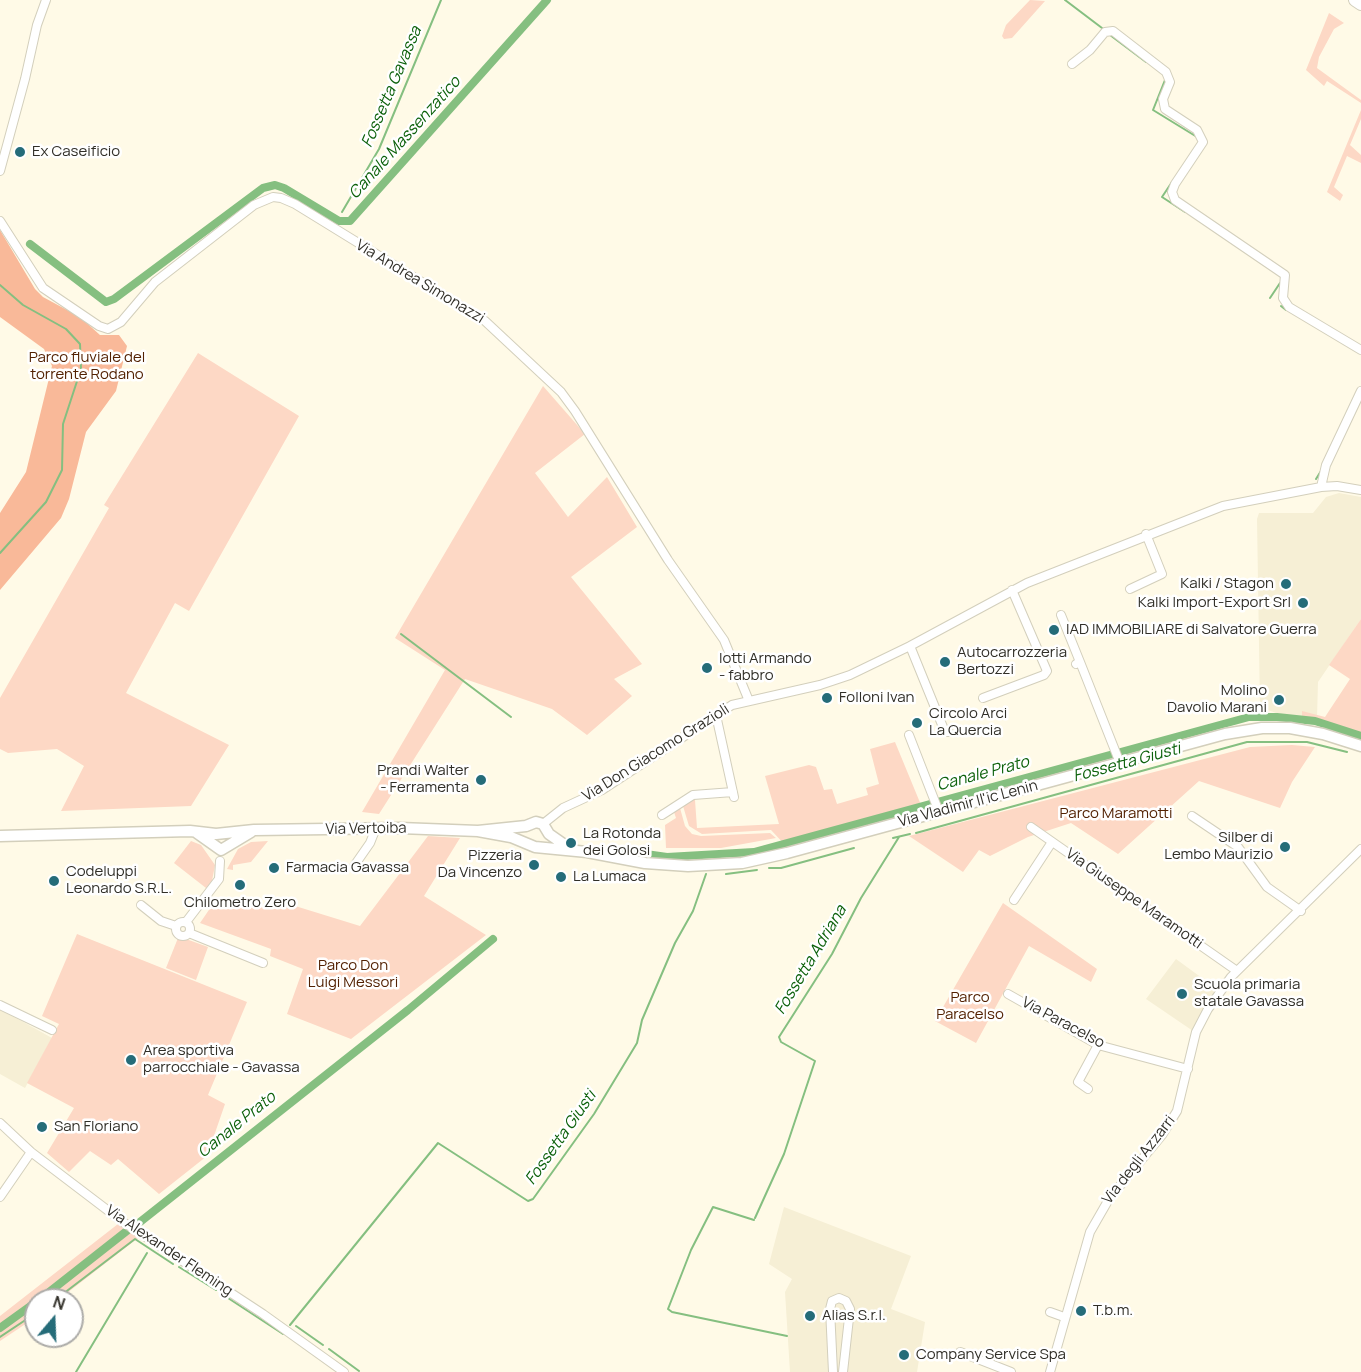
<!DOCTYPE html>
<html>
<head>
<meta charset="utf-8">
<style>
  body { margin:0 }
  #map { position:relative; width:1361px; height:1372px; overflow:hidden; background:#fffae7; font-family:Manrope,sans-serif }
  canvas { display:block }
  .north { position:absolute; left:24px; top:1288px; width:60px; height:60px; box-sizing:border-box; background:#fff; border:2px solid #adaca9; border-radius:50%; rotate:19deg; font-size:16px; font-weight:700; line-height:24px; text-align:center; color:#312f28 }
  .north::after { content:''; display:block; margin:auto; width:21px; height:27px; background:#256c79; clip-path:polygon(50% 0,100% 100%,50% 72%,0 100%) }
</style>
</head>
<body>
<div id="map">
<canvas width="1361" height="1372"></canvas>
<div class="north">N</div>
</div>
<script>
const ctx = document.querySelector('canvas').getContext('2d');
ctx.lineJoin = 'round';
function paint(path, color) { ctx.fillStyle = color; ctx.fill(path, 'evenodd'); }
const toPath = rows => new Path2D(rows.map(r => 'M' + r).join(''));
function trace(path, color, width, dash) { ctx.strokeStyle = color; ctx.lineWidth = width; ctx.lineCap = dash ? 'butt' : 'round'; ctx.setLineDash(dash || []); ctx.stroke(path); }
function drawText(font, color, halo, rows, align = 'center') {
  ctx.font = font + ' Manrope,sans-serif'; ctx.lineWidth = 5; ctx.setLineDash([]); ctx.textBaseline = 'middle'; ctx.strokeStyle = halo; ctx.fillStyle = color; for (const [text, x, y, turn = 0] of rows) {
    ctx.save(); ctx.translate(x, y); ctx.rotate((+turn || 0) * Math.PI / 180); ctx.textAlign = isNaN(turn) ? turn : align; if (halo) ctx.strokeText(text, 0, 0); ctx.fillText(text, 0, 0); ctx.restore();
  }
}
paint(toPath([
  [1339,493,1361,497,1361,619,1318,682,1317,718,1284,716,1260,707,1257,519,1259,513,1313,513,1326,497],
  [1176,959,1217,989,1193,1031,1146,999],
  [0,1009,52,1038,25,1088,0,1074],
  [784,1207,911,1256,891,1309,925,1322,917,1372,790,1372,785,1292,792,1279,769,1264]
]), '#f6efd5');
paint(toPath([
  [1030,0,1045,1,1012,38,1004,39,1002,36,1006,25],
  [1329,13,1344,23,1334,29,1319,57,1317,68,1361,100,1361,103,1327,81,1324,86,1306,70],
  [1361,110,1361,119,1350,145,1361,155,1361,163,1347,156,1334,187,1343,195,1340,201,1327,192],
  [198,353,299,416,189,611,175,603,126,693,229,745,191,806,61,811,84,766,57,749,8,753,0,749,0,698,109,508,104,505],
  [543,386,585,434,535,473,568,517,607,477,637,527,571,577,642,664,614,679,632,696,587,735,552,709,465,679,379,814,362,812,445,670,395,638],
  [1361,619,1361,742,1302,718,1302,711,1325,717,1350,679,1329,665],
  [895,742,921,805,785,842,786,846,771,830,702,834,689,826,683,806,693,800,695,800,697,828,779,824,765,776,809,765,816,767,824,790,832,789,837,804,868,795,866,788,879,784,870,749],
  [1292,745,1315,747,1292,782,1280,808,1199,781,1118,854,1071,823,1028,837,990,856,979,850,963,872,909,836,1250,747],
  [680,808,685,826,692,834,701,836,770,833,776,838,721,848,666,848,665,825,676,818,674,812],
  [428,836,460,838,424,896,486,935,351,1039,287,1014,303,969,270,956,271,949,200,923,213,904,218,909,273,907,279,901,360,926],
  [191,841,201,845,215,865,212,881,206,888,174,863],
  [268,841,251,862,233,865,233,870,227,869,238,849,251,842],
  [1003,903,1097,969,1091,982,1029,946,976,1043,935,1021],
  [77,934,247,1002,208,1095,225,1104,207,1156,159,1194,118,1159,111,1165,90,1151,69,1172,47,1153,74,1108,27,1083,59,1024,42,1016],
  [178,938,186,939,208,947,196,980,166,968],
  [118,1224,138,1238,58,1300,36,1300,36,1317,0,1341,0,1316]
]), '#fdd8c5');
paint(toPath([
  [0,230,35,289,43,297,80,317,100,335,119,335,127,346,116,391,86,432,69,499,61,518,0,590,0,513,26,472,52,366,44,349,0,317]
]), '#f9b999');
trace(toPath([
  [1065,0,1102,28],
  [1110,35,1146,62],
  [1165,80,1153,110,1197,137],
  [1172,182,1162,197,1185,212],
  [342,212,379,149,441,0],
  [0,285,23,305,66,329,80,344,81,369,63,424,62,470,46,502,0,553],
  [1270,298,1280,283],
  [1281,306,1286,310],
  [1316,479,1321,471],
  [401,634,511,717],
  [916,833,1247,742,1307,742,1347,752],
  [893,838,910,834],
  [769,868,781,868,854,848],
  [726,874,757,870],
  [755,1218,784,1154,815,1061,781,1042,779,1037,832,954,861,898,899,837],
  [754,1220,713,1207,691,1250,668,1309,672,1312,787,1336],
  [179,1267,216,1290],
  [228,1298,283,1334],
  [55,1300,135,1239,173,1264],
  [290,1325,438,1143,528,1201,533,1199,594,1114,637,1043,642,1020,675,943,693,911,706,874],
  [296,1326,323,1345],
  [0,1337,36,1313],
  [329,1349,359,1371],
  [76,1372,147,1253]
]), '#85bf80', 2);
trace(toPath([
  [30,244,106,302,114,299,263,188,275,185,284,188,339,221,350,221,547,0],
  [610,849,667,857,754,852,1249,717,1277,717,1315,721,1361,736],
  [140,1222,408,1010,493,939],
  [39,1300,128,1230],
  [0,1328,36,1302]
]), '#85bf80', 8);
const minor = toPath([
  [1072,64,1090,50,1105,32,1113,31,1166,72,1170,82,1163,99,1165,109,1197,130,1203,142,1175,184,1172,192,1175,200,1285,275,1283,298,1289,307,1361,350],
  [0,171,25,79,37,25,46,0],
  [0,221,43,288,99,326,108,329,121,322,155,282,254,205,273,197,281,198,295,204,485,321,561,392,575,411,668,560,724,640,749,701],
  [1321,487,1326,465,1361,391],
  [1130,589,1162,574,1146,534],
  [1061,615,1080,662],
  [910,646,945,732,949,732],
  [1076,664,1080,662,1120,763],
  [983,698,1044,675,1047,671,1012,590],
  [716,715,734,797],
  [909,735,939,812],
  [662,815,693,795,733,792],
  [1192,816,1238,847,1267,887,1301,911],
  [543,824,563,808,602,790,732,705,820,685,850,675,910,646,1027,583,1223,506,1321,487,1337,486,1361,490],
  [1031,827,1237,971],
  [354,866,370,843,376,828],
  [1014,900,1052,842],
  [141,905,161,921,176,926],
  '176 929a7 7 0 1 1 14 0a7 7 0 1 1-14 0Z',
  [186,922,219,879,220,861],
  [189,933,263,963],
  [1008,994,1098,1045,1188,1069],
  [0,1005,52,1030],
  [1088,1089,1078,1082,1098,1045],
  [0,1123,31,1152,123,1222,263,1314,344,1372],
  [0,1197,31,1152],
  [1050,1312,1064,1317],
  [960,1352,1011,1372],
  [833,1372,830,1309,832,1301,839,1298,846,1301,850,1309,843,1372],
  [1050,1372,1090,1232,1109,1199,1162,1135,1177,1111,1196,1032,1208,1009,1231,977,1361,849]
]);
const major = toPath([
  [478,831,511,837,535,847,587,852,645,863,688,866,742,863,787,853,1225,734,1262,728,1290,728,1323,734,1361,746],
  [197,833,221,850,251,832],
  [0,836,190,831,216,834,254,830,400,828,478,831,526,826,536,822,543,824,549,834,569,848]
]);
const highway = toPath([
  [1355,0,1361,4]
]);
trace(minor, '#d3cfbc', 10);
trace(major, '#d3cfbc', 13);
trace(highway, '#d3cfbc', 14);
trace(minor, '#fff', 8);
trace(major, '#fff', 10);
trace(highway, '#fff', 12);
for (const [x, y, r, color] of [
  [20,152,6,"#256c79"],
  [1286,584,6,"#256c79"],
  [1303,603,6,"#256c79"],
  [1054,630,6,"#256c79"],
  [945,662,6,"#256c79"],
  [707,668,6,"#256c79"],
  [827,698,6,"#256c79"],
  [1279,700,6,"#256c79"],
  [917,723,6,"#256c79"],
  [481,780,6,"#256c79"],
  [571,843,6,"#256c79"],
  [1285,847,6,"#256c79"],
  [534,865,6,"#256c79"],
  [274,868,6,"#256c79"],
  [561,877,6,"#256c79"],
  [54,881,6,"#256c79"],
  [240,885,6,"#256c79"],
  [1182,994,6,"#256c79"],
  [131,1060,6,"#256c79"],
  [42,1127,6,"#256c79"],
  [1081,1311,6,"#256c79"],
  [810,1316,6,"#256c79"],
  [904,1355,6,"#256c79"]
]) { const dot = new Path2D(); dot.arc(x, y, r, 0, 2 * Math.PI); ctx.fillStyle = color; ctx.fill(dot); trace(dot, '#fff', 2); }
drawText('15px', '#312f28', '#fff', [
  ["Ex Caseificio",32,152],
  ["Kalki / Stagon",1274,584,"right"],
  ["Kalki Import-Export Srl",1291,603,"right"],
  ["IAD IMMOBILIARE di Salvatore Guerra",1066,630],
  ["Autocarrozzeria",957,653],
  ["Bertozzi",957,670],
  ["Iotti Armando",719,659],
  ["- fabbro",719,676],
  ["Molino",1267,691,"right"],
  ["Davolio Marani",1267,708,"right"],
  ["Folloni Ivan",839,698],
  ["Circolo Arci",929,714],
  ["La Quercia",929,731],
  ["Prandi Walter",469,771,"right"],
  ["- Ferramenta",469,788,"right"],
  ["La Rotonda",583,834],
  ["dei Golosi",583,851],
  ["Silber di",1273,838,"right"],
  ["Lembo Maurizio",1273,855,"right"],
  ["Pizzeria",522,856,"right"],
  ["Da Vincenzo",522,873,"right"],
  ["Farmacia Gavassa",286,868],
  ["Codeluppi",66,872],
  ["Leonardo S.R.L.",66,889],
  ["La Lumaca",573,877],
  ["Chilometro Zero",240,903,"center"],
  ["Scuola primaria",1194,985],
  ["statale Gavassa",1194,1002],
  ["Area sportiva",143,1051],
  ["parrocchiale - Gavassa",143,1068],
  ["San Floriano",54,1127],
  ["T.b.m.",1093,1311],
  ["Alias S.r.l.",822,1316],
  ["Company Service Spa",916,1355]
], 'left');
drawText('15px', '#312f28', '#fff', [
  ["Via Andrea Simonazzi",420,282,31],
  ["Via Don Giacomo Grazioli",656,753,-32],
  ["Via Vladimir Il'ic Lenin",968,804,-15],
  ["Via Vertoiba",366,829,-1],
  ["Via Giuseppe Maramotti",1134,899,35],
  ["Via Paracelso",1063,1023,28],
  ["Via degli Azzarri",1139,1160,-52],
  ["Via Alexander Fleming",169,1251,34]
]);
drawText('15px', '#532203', '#fff', [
  ["Parco fluviale del",87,358],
  ["torrente Rodano",87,375],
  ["Parco Maramotti",1116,814],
  ["Parco Don",353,966],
  ["Luigi Messori",353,983],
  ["Parco",970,998],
  ["Paracelso",970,1015]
]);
drawText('italic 16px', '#0c610b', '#fff', [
  ["Fossetta Gavassa",392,87,-67],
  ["Canale Massenzatico",405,138,-48],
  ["Fossetta Giusti",1127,763,-15],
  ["Canale Prato",983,774,-15],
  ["Fossetta Adriana",811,960,-59],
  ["Canale Prato",237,1125,-39],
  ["Fossetta Giusti",561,1138,-55]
]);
</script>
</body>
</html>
